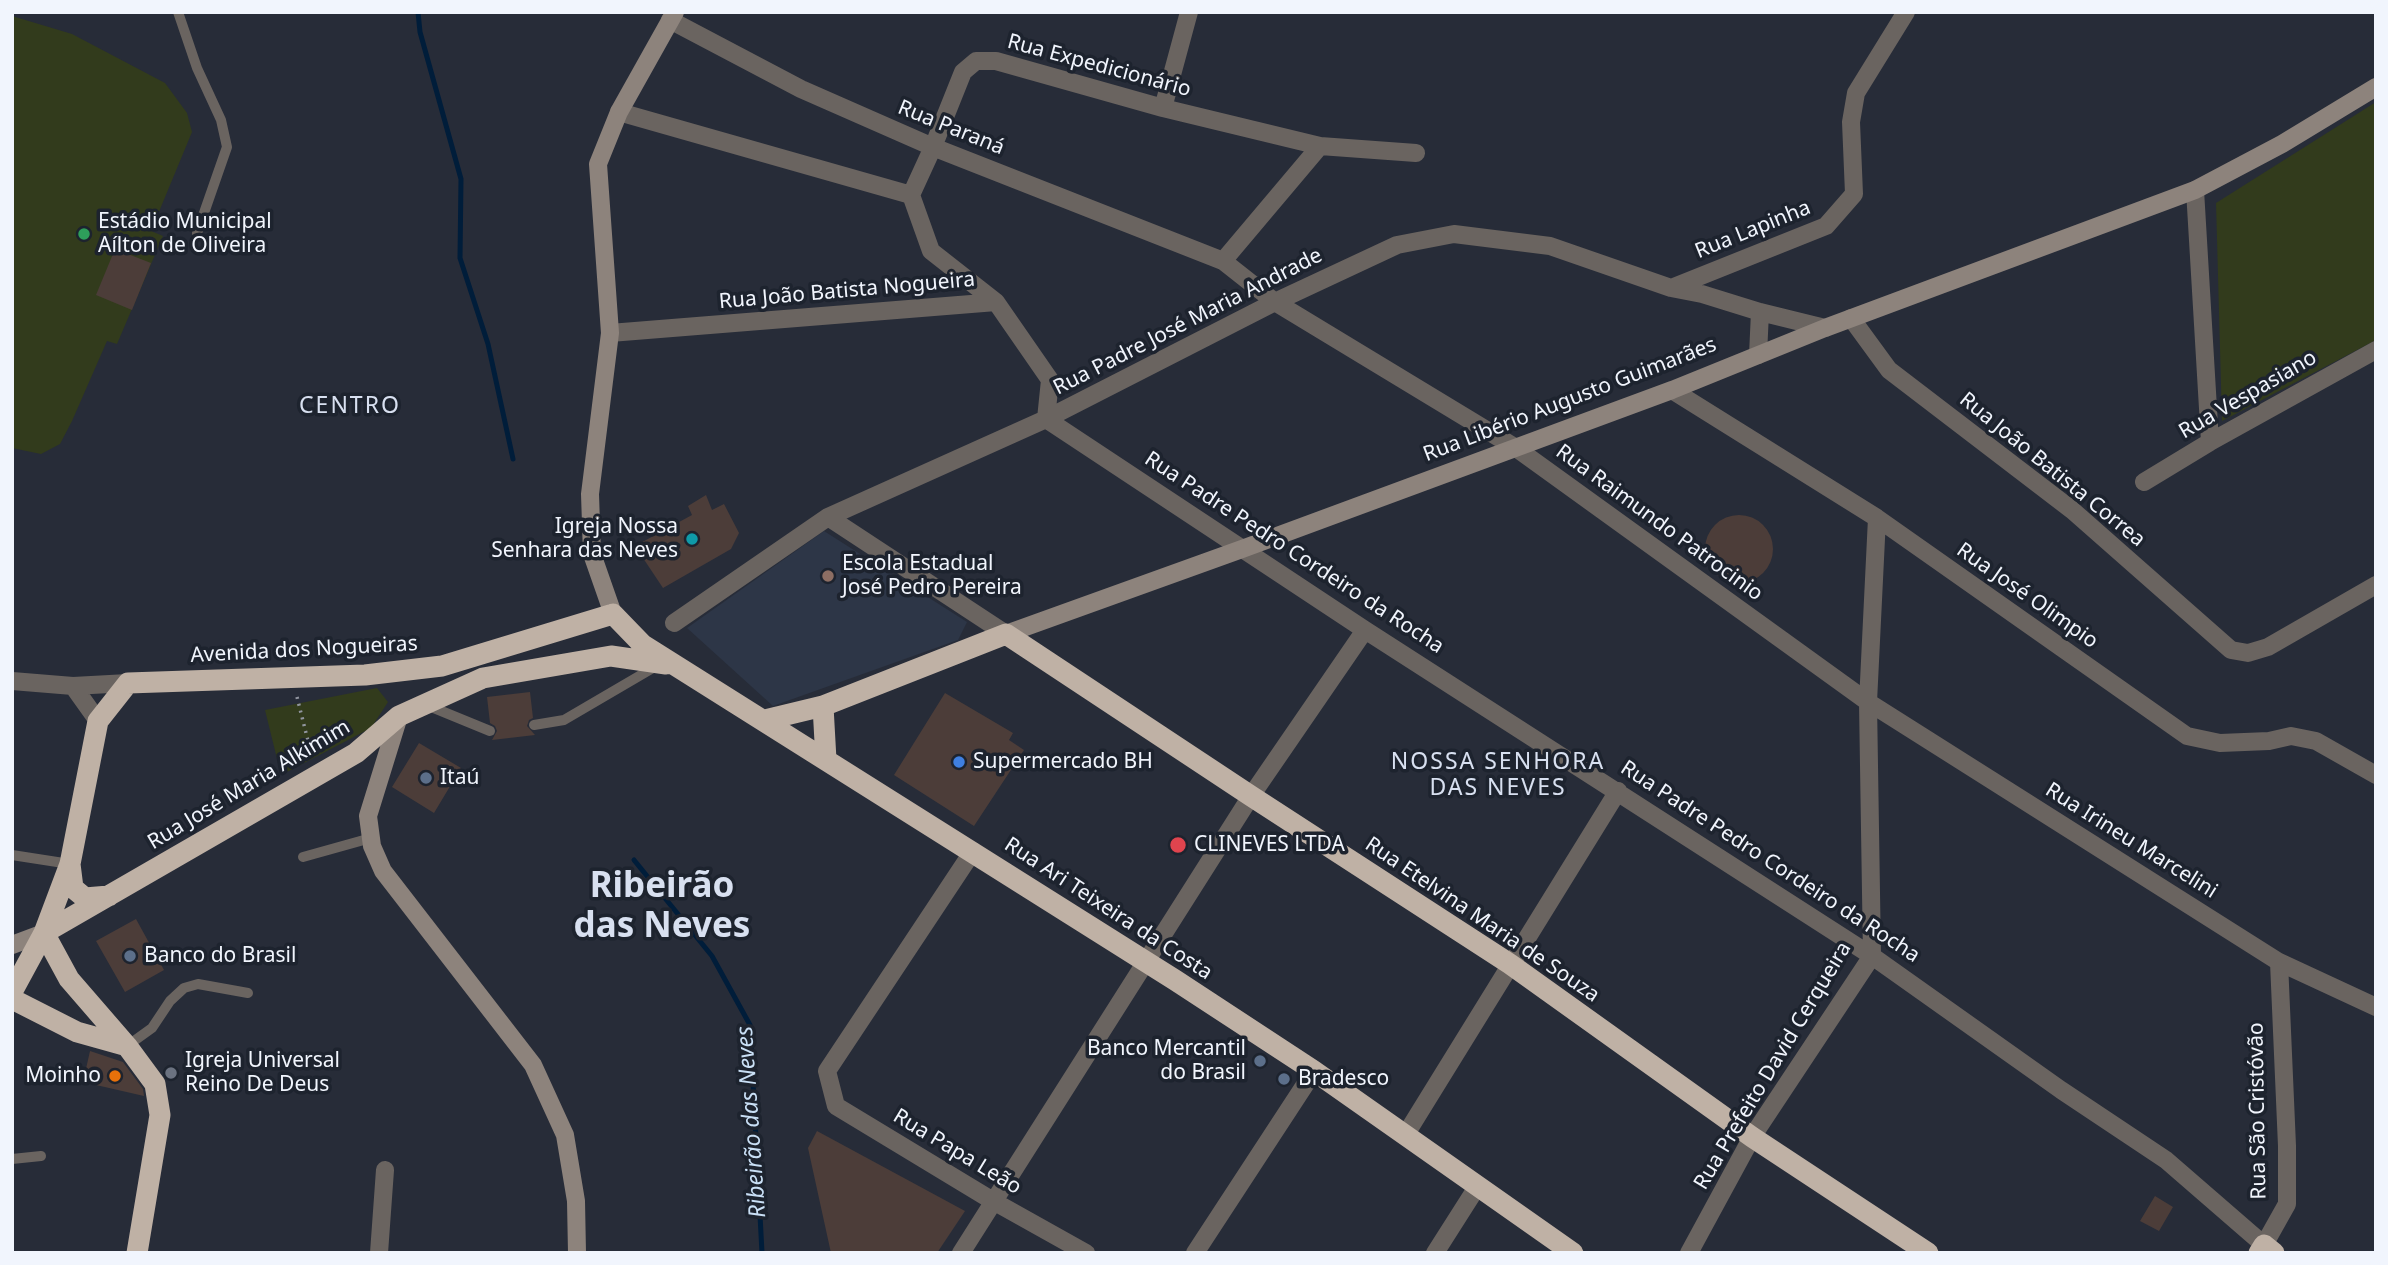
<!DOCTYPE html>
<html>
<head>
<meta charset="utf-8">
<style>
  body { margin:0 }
  #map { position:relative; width:2388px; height:1265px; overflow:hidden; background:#272c38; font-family:"Noto Sans",sans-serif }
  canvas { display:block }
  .frame { position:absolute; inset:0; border:14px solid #f1f5fd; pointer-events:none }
</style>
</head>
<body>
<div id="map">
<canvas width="2388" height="1265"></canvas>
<div class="frame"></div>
</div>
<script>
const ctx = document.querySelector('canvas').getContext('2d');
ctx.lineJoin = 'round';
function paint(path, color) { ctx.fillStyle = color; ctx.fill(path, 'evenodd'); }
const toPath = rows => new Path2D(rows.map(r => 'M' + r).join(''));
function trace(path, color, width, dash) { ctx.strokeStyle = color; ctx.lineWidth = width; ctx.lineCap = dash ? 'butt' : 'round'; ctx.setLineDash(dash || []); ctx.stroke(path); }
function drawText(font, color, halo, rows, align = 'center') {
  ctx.font = font + ' "Noto Sans",sans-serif'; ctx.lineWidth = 7; ctx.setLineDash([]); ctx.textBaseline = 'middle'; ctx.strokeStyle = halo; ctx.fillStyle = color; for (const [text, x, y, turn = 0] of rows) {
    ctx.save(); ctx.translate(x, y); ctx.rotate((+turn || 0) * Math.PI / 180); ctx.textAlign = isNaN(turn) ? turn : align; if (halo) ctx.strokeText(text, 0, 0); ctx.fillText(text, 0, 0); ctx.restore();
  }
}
paint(toPath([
  [824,531,967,622,958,640,773,706,687,628]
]), '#2d3647');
paint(toPath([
  [12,16,72,34,165,83,187,113,192,132,151,231,163,236,117,344,107,341,72,421,60,444,41,454,12,448],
  [2376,102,2376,340,2222,421,2216,203],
  [377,688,388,702,371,728,281,775,265,710]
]), '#323b1c');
trace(toPath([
  [418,12,420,32,461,179,460,258,488,344,513,459],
  [634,860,712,956,750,1025,762,1253]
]), '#001d3a', 5);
paint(toPath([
  [115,249,151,263,132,310,96,295],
  [706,495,712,510,724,504,739,533,731,549,663,588,635,546,692,515,688,506],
  '1705 549a34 34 0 1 1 68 0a34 34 0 1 1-68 0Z',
  [530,692,533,718,529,720,527,726,535,735,492,740,497,731,495,726,490,723,487,697],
  [945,693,1013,733,1009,740,1024,750,974,826,894,775],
  [419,743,461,768,434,813,392,787],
  [136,919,164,970,125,992,96,941],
  [90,1051,123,1062,143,1089,144,1096,83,1082],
  [817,1131,965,1211,937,1253,831,1253,808,1148],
  [2155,1196,2173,1207,2159,1231,2140,1221]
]), '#4c3d39');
trace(toPath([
  [297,697,312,757]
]), '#9296a0', 3.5, [2, 5]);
trace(toPath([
  [178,12,197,68,221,120,227,147,197,233],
  [429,706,490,731],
  [534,725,564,720,658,665],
  [12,855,70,864],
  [303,857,371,838],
  [127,1046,152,1028,170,1001,184,988,198,984,248,993],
  [12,1159,41,1156]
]), '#6a6460', 10);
trace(toPath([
  [670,20,801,89,933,147,1223,261,1275,302,1516,448,1868,702,2279,962,2376,1007],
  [1163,108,1189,12],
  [619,112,911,195],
  [2195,190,2210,442],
  [1223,261,1320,146],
  [1671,288,1826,226,1854,194,1851,122,1856,93,1906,12],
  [1851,318,1889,370,2072,510,2231,650,2248,653,2268,647,2376,585],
  [610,333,996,302],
  [1758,355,1760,312],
  [1672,390,1877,518,2187,736,2220,743,2269,741,2291,736,2316,741,2376,775],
  [1046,419,1365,630,1872,956,2061,1090,2166,1160,2264,1245,2287,1204,2287,1146,2279,962],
  [1046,419,1050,380,996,302,931,251,911,195,933,147,963,72,976,61,996,61,1163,108,1320,146,1416,153],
  [2144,482,2210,442,2376,350],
  [828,517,1006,634],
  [674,623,828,517,1046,419,1275,302,1397,245,1454,234,1550,246,1671,288,1702,294,1760,312,1825,328],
  [12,681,73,686,128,683],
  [73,686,98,721],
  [973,851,827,1071,836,1106,993,1201,1086,1253],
  [1406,1134,1618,791],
  [379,1253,385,1170],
  [961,1253,1251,796,1365,630],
  [1195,1253,1314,1071],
  [1435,1253,1477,1187],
  [1689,1253,1752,1137,1872,956,1868,702,1877,518]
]), '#6a6460', 18);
trace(toPath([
  [613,614,592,554,590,494,610,333,598,164,619,112,675,12],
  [1006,634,1242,549,1672,390,1825,328,2195,190,2282,144,2376,87],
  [399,716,368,816,372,846,383,871,533,1065,565,1135,576,1201,577,1253],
  [12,945,44,933]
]), '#8d837c', 18);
trace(toPath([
  [613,614,643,645,1175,980,1314,1071,1573,1253],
  [823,706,826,760],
  [765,720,823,706,1006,634,1251,796,1510,964,1752,1137,1928,1253],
  [70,864,73,888,85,898,109,896],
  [44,933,356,753,399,716,483,678,611,656,666,664],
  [44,933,69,979,127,1046,155,1084,160,1115,137,1253],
  [12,992,44,933,70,864,98,721,128,683,365,675,442,666,613,614],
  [12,999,77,1032,127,1046],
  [2259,1253,2264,1245,2274,1253]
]), '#bfb1a5', 21);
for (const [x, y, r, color] of [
  [84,234,7,"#2e9e5b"],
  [692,539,7,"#0f9aa8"],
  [828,576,7,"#8d6e63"],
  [959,762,7,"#3f7fe0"],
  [426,778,7,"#5c6f8a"],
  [1178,845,9,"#e0444e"],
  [130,956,7,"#5c6f8a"],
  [1260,1061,7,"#5c6f8a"],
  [171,1073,7,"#6b7280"],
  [115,1076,7,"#e8710a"],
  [1284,1079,7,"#5c6f8a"]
]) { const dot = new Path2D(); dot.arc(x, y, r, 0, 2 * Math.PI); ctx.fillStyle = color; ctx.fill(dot); trace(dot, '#1d232e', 2.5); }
drawText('21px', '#f1f5fd', '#1d232e', [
  ["Rua Expedicionário",1099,66,15],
  ["Rua Paraná",951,128,22],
  ["Rua Lapinha",1753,230,-22],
  ["Rua João Batista Nogueira",847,291,-5],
  ["Rua Padre José Maria Andrade",1188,322,-27],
  ["Rua Vespasiano",2248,395,-30],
  ["Rua Libério Augusto Guimarães",1570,400,-21],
  ["Rua João Batista Correa",2052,470,39],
  ["Rua Raimundo Patrocinio",1659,523,36],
  ["Rua Padre Pedro Cordeiro da Rocha",1294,553,33],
  ["Rua José Olimpio",2027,596,35],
  ["Avenida dos Nogueiras",304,650,-3],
  ["Rua José Maria Alkimim",249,785,-31],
  ["Rua Irineu Marcelini",2131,841,32],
  ["Rua Padre Pedro Cordeiro da Rocha",1770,862,33],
  ["Rua Ari Teixeira da Costa",1108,909,33],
  ["Rua Etelvina Maria de Souza",1482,920,34],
  ["Rua Prefeito David Cerqueira",1773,1066,-59],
  ["Rua São Cristóvão",2258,1111,-91],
  ["Rua Papa Leão",957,1152,31]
]);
drawText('21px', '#f1f5fd', '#1d232e', [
  ["Estádio Municipal",98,222],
  ["Aílton de Oliveira",98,246],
  ["Igreja Nossa",678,527,"right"],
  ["Senhara das Neves",678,551,"right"],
  ["Escola Estadual",842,564],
  ["José Pedro Pereira",842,588],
  ["Supermercado BH",973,762],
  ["Itaú",440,778],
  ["CLINEVES LTDA",1194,845],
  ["Banco do Brasil",144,956],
  ["Banco Mercantil",1246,1049,"right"],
  ["do Brasil",1246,1073,"right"],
  ["Igreja Universal",185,1061],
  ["Reino De Deus",185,1085],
  ["Moinho",101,1076,"right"],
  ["Bradesco",1298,1079]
], 'left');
ctx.letterSpacing = '2px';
drawText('23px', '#d8e0f0', '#1d232e', [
  ["CENTRO",350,406],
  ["NOSSA SENHORA",1498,762],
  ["DAS NEVES",1498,788]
]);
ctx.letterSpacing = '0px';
drawText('italic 23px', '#c9dff5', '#1d232e', [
  ["Ribeirão das Neves",752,1122,-94]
]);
drawText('bold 35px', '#d8e0f0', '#1d232e', [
  ["Ribeirão",662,887],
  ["das Neves",662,927]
]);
</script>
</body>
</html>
